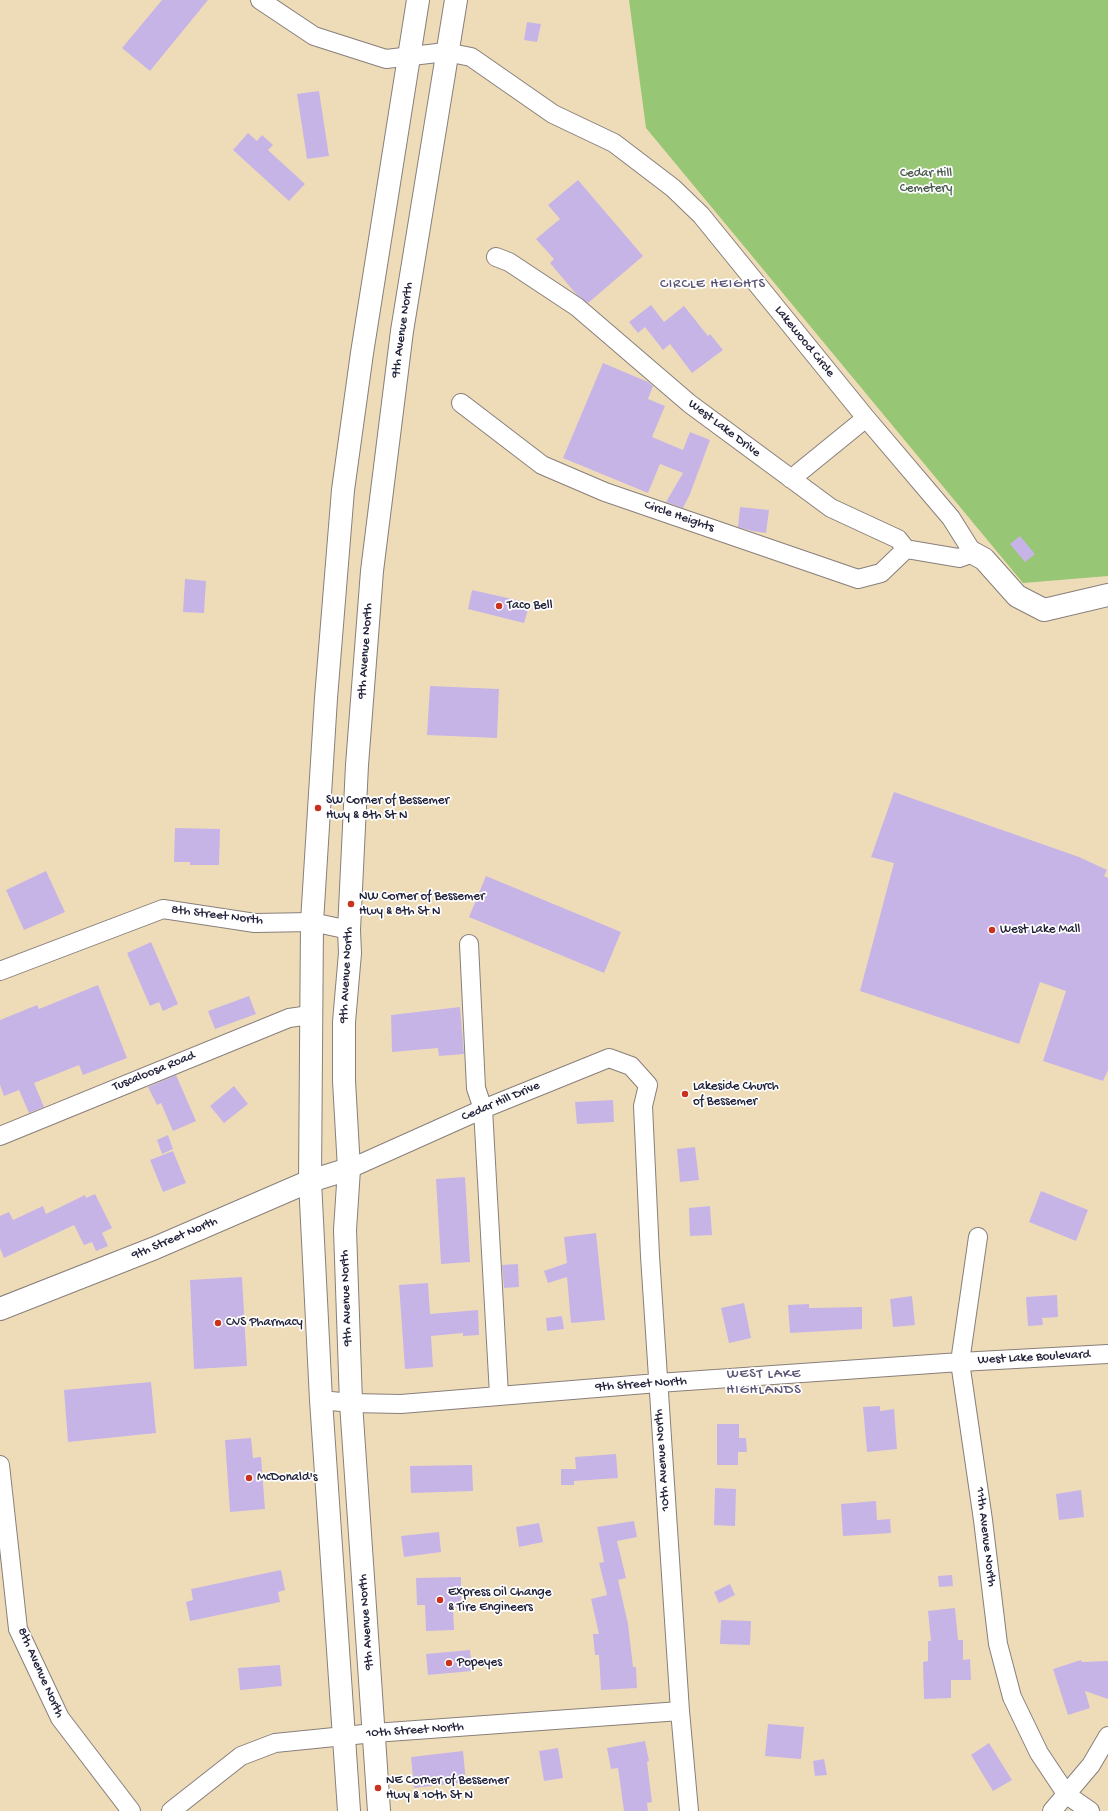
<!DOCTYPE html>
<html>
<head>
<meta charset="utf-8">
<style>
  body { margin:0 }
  canvas { display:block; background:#eedcb9 }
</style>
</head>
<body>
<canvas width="1108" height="1811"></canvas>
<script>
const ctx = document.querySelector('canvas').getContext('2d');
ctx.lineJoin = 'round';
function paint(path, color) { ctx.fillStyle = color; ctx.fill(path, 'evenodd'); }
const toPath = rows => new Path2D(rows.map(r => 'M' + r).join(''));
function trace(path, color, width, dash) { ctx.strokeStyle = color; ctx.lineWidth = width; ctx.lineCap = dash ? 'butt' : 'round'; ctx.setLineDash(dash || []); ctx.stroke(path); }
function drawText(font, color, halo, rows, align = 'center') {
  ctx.font = font + ' "Gochi Hand",sans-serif'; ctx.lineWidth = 3.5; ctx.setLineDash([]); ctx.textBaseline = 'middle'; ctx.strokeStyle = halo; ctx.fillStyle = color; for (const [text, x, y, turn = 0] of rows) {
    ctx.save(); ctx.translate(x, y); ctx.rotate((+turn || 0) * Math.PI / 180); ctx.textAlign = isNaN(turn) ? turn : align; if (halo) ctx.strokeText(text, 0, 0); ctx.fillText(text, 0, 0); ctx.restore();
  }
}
paint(toPath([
  [629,0,1108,0,1108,576,1023,583,646,128]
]), '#97c675');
paint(toPath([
  [162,0,208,0,150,71,122,48],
  [527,22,541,24,537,42,524,40],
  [319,91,329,156,307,159,297,94],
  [248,133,257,141,262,135,273,145,268,150,305,184,289,201,233,150],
  [578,180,643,256,588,303,577,295,550,263,554,259,536,239,560,219,548,205],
  [651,305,664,322,684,306,708,336,710,334,723,350,692,373,670,344,663,350,645,327,638,333,629,322],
  [603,363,648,382,653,386,648,399,665,406,652,437,683,450,690,432,710,440,690,494,683,508,666,502,683,473,660,464,648,493,563,458],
  [740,507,769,510,766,533,752,531,738,527],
  [1020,536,1035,554,1025,562,1010,544],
  [185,579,206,581,204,613,183,612],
  [472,590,530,603,524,623,468,609],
  [430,686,499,689,497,738,427,735],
  [894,792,1079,857,1107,870,1104,876,1108,878,1108,1070,1103,1081,1043,1061,1066,991,1040,982,1019,1044,860,991,894,863,871,857],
  [175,828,220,829,219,865,190,865,190,862,174,862],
  [46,871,65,912,24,930,6,890],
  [486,876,621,932,604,973,469,917],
  [151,942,178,1004,163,1011,159,1002,150,1006,127,953],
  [98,985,127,1058,83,1075,79,1065,34,1083,44,1107,29,1113,19,1090,4,1096,0,1085,0,1020,37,1005,39,1009],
  [249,996,256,1014,215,1029,208,1011],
  [460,1007,464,1054,439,1056,438,1048,392,1052,391,1015],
  [176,1075,196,1121,173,1131,161,1103,157,1105,148,1087],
  [234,1086,248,1104,224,1123,210,1106],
  [613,1100,614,1122,577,1124,575,1102],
  [168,1135,173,1149,162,1154,157,1140],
  [695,1147,699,1180,680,1182,677,1149],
  [173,1151,186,1183,163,1192,150,1160],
  [465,1177,470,1262,441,1264,436,1179],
  [1041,1191,1088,1210,1076,1241,1029,1222],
  [95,1194,112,1228,102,1233,108,1246,96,1251,92,1242,84,1245,74,1225,4,1258,0,1248,0,1216,9,1212,13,1220,43,1206,46,1214,85,1195,86,1198],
  [710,1206,712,1235,690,1236,689,1208],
  [596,1233,605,1320,571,1323,567,1277,548,1283,544,1271,567,1263,564,1237],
  [518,1264,519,1287,504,1288,502,1265],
  [242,1277,247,1366,194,1369,190,1280],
  [428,1283,430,1314,478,1310,479,1335,463,1336,463,1333,431,1336,433,1367,405,1369,399,1285],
  [1057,1295,1058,1317,1042,1318,1043,1325,1028,1326,1026,1297],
  [912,1296,915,1325,893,1327,890,1299],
  [744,1303,751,1338,729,1343,721,1308],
  [809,1304,809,1308,862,1307,862,1329,790,1333,788,1305],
  [562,1316,564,1329,547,1331,546,1318],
  [151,1382,156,1433,68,1442,64,1390],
  [880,1406,880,1411,894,1409,897,1449,867,1452,863,1407],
  [717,1424,739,1424,739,1438,746,1438,747,1452,738,1452,738,1465,717,1465],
  [251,1438,253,1458,261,1457,265,1509,230,1512,225,1440],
  [616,1454,618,1478,574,1481,574,1485,561,1485,561,1469,576,1469,575,1457],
  [472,1465,473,1491,411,1493,410,1466],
  [715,1488,736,1489,735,1526,714,1525],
  [1081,1490,1084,1517,1059,1520,1056,1494],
  [876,1501,877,1520,890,1519,891,1533,843,1536,841,1504],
  [634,1521,637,1537,617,1541,626,1578,618,1580,628,1624,633,1667,636,1667,637,1688,601,1690,599,1655,595,1655,593,1634,599,1634,591,1599,607,1595,599,1563,604,1562,597,1527],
  [539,1523,543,1542,519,1547,516,1527],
  [439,1532,441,1552,404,1557,401,1536],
  [281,1570,285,1590,278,1592,280,1602,190,1621,186,1602,193,1600,191,1589],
  [952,1575,953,1586,939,1587,938,1576],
  [461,1577,461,1607,453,1608,454,1630,426,1631,425,1605,417,1605,416,1578],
  [730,1584,735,1595,719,1603,714,1592],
  [955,1608,958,1640,963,1640,963,1660,970,1659,971,1680,951,1680,951,1698,924,1699,923,1662,928,1661,928,1641,931,1641,928,1611],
  [721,1620,751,1621,750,1645,720,1644],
  [470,1650,472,1671,428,1675,426,1654],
  [1081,1660,1082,1662,1108,1661,1108,1699,1085,1691,1090,1708,1068,1715,1053,1669],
  [280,1665,282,1686,240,1690,238,1668],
  [768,1724,804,1727,801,1759,765,1756],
  [645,1741,649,1761,647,1762,652,1802,647,1803,648,1811,624,1811,618,1768,611,1769,607,1748],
  [989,1743,1012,1780,993,1791,971,1755],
  [558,1748,563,1778,544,1781,539,1751],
  [463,1751,466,1782,414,1788,411,1757],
  [824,1759,827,1775,815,1776,813,1761]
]), '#c7b4e7');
const minor = toPath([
  [260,0,314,36,386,59,446,52,471,57,553,114,614,143,673,188,701,215,866,418,951,518,973,553,959,558,906,549,898,539,831,508,690,404,577,307,509,262,496,257],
  [461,403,542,465,605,492,858,579,881,573,906,549],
  [791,479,866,418],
  [469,944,476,1088,483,1109,499,1395],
  [0,971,163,909,255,923,312,922,349,930],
  [0,1136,289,1018,310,1015],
  [349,1169,483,1109,609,1058,631,1066,648,1085,643,1106,650,1256,680,1711,689,1811],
  [978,1237,960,1362,983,1520,998,1644,1012,1697,1039,1753,1067,1795,1090,1811],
  [321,1400,351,1403,401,1404,658,1383,960,1362,1108,1354],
  [0,1465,18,1629,60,1718,131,1811],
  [171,1811,241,1756,275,1743,374,1733,680,1711],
  [1052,1811,1091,1765,1108,1736]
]);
const tertiary = toPath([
  [973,553,984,559,1017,596,1044,610,1108,595],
  [0,1309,155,1248,310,1181,349,1169]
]);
const primary = toPath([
  [349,1811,321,1400,310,1181,312,922,326,698,343,490,362,353,418,0],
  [379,1811,351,1403,345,1230,349,1169,344,1081,344,1022,350,953,349,930,357,765,372,571,402,331,456,0]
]);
trace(minor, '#887f7a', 20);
trace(tertiary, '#887f7a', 24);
trace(primary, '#887f7a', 24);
trace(minor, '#fff', 18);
trace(tertiary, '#fff', 22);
trace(primary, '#fff', 22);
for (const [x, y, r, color] of [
  [499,606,4,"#c8321e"],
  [318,808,4,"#c8321e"],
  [351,904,4,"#c8321e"],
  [992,930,4,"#c8321e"],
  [685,1094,4,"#c8321e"],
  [218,1323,4,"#c8321e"],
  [249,1478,4,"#c8321e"],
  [440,1600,4,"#c8321e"],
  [449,1663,4,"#c8321e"],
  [378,1788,4,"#c8321e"]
]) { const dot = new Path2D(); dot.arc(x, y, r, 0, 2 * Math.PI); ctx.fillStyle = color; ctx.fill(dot); trace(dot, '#fff', 1.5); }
drawText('13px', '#4b5b4f', '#fff', [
  ["Cedar Hill",926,174],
  ["Cemetery",926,189]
]);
drawText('13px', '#22223b', '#fff', [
  ["9th Avenue North",403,330,-82],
  ["Lakewood Circle",804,342,51],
  ["West Lake Drive",724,429,37],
  ["Circle Heights",679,517,19],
  ["9th Avenue North",366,651,-86],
  ["8th Street North",217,916,7],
  ["9th Avenue North",347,975,-87],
  ["Tuscaloosa Road",154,1072,-22],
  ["Cedar Hill Drive",501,1102,-23],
  ["9th Street North",175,1239,-23],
  ["9th Avenue North",347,1298,-92],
  ["West Lake Boulevard",1034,1358,-3],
  ["9th Street North",641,1385,-4],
  ["10th Avenue North",663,1460,-94],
  ["11th Avenue North",985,1537,83],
  ["9th Avenue North",367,1622,-94],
  ["8th Avenue North",40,1673,66],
  ["10th Street North",415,1731,-4]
]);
drawText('13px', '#22223b', '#fff', [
  ["Taco Bell",507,606],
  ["SW Corner of Bessemer",326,801],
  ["Hwy & 8th St N",326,816],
  ["NW Corner of Bessemer",359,897],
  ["Hwy & 8th St N",359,912],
  ["West Lake Mall",1000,930],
  ["Lakeside Church",693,1087],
  ["of Bessemer",693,1102],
  ["CVS Pharmacy",226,1323],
  ["McDonald's",257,1478],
  ["Express Oil Change",448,1593],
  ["& Tire Engineers",448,1608],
  ["Popeyes",457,1663],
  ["NE Corner of Bessemer",386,1781],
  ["Hwy & 10th St N",386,1796]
], 'left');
ctx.letterSpacing = '1px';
drawText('14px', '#5c5577', '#fff', [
  ["CIRCLE HEIGHTS",713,285],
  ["WEST LAKE",764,1375],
  ["HIGHLANDS",764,1391]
]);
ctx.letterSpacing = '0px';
</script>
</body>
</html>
